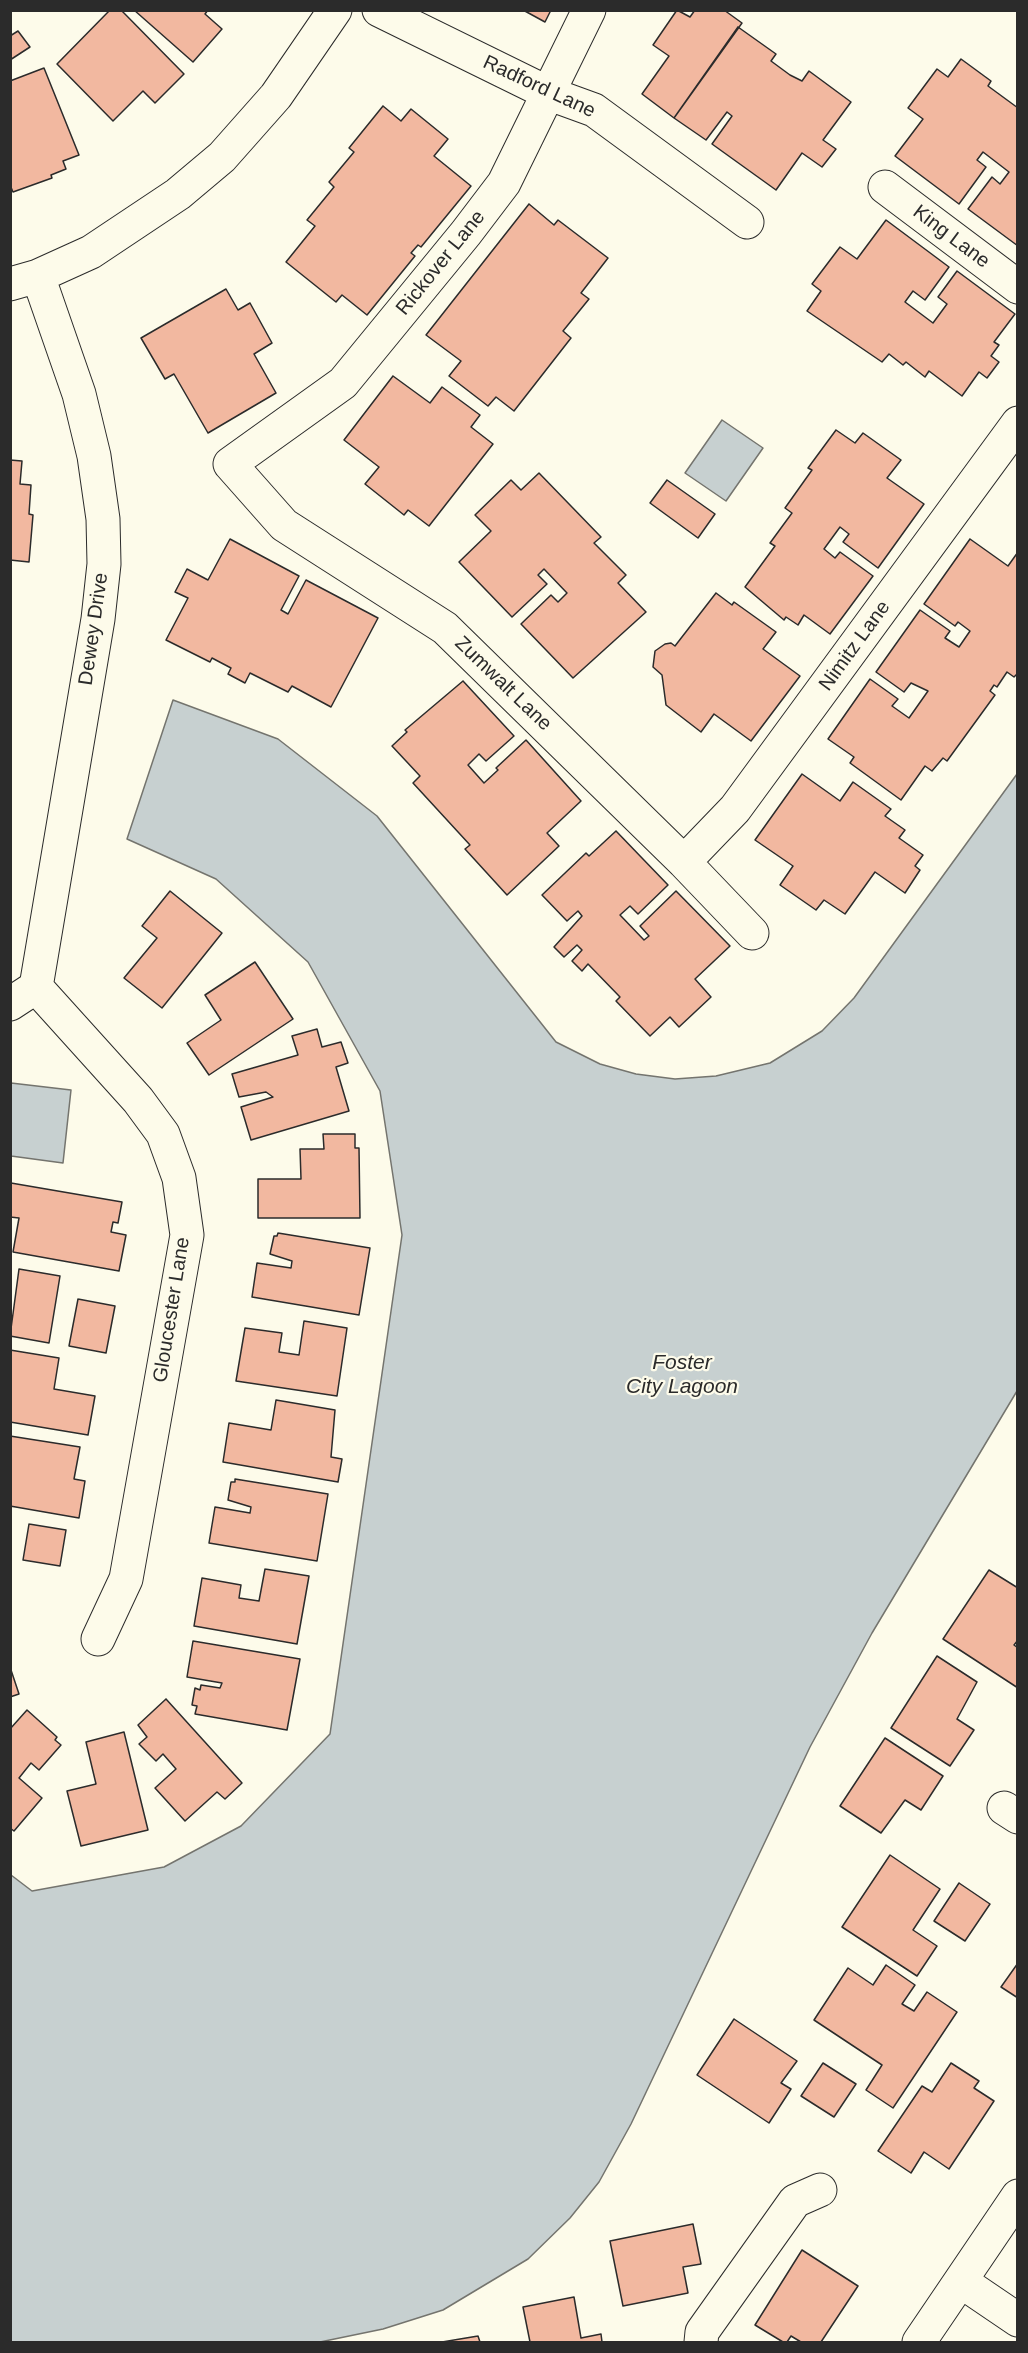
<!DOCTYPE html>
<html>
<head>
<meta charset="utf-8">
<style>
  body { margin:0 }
  #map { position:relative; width:1028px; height:2353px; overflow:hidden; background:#fdfbea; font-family:Helvetica,sans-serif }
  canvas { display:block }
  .frame { position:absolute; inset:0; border:12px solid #2b2b2b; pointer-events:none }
</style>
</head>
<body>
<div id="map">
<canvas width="1028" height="2353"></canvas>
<div class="frame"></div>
</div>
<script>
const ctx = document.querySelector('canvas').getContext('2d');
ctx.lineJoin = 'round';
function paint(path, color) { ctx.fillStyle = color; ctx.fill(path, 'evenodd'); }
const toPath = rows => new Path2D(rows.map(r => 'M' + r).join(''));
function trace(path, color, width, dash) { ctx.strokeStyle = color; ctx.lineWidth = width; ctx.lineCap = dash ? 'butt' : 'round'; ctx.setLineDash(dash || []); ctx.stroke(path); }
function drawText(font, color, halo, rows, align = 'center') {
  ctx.font = font + ' Helvetica,sans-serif'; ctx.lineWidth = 4.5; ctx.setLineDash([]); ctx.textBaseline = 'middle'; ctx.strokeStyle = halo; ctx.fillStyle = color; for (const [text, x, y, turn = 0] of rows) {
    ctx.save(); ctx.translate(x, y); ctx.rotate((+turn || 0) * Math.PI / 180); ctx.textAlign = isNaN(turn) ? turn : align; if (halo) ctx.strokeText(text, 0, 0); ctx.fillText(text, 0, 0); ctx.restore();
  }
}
const water = toPath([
  [722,420,763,448,726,501,685,473,722,420],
  [173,700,278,739,377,816,556,1042,600,1064,636,1074,675,1079,716,1076,770,1063,822,1031,854,998,1017,774,1017,1391,872,1633,810,1747,631,2124,599,2182,570,2218,528,2259,443,2310,383,2329,320,2342,11,2342,11,1875,32,1891,164,1867,241,1826,330,1734,402,1235,380,1091,308,962,216,879,127,839,173,700],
  [11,1083,71,1090,63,1163,11,1156,11,1083]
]);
paint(water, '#c7d0d0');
trace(water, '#74746e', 1.5);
const building = toPath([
  [110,10,121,10,184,74,155,103,143,91,113,121,57,64,110,10],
  [134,10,208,10,205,14,222,29,193,62,134,10],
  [523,10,551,10,545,22,523,10],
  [677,10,690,17,695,10,724,10,742,23,674,118,642,94,669,56,653,45,677,10],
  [738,27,776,54,771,61,790,75,802,81,809,71,851,102,823,140,836,149,822,167,802,153,776,190,712,144,732,116,727,112,706,140,674,118,738,27],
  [18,31,30,47,10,60,10,36,18,31],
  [961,59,991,81,988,86,1018,108,1018,246,968,209,992,177,1000,184,1009,172,983,152,977,160,986,167,959,204,895,156,923,119,908,108,937,69,948,77,961,59],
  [44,68,79,155,63,161,66,169,51,175,52,178,13,192,10,185,10,81,44,68],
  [383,106,401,121,411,109,448,139,434,156,471,186,421,247,418,245,411,253,415,256,367,315,342,295,336,302,286,262,315,226,307,220,334,187,329,182,354,152,349,148,383,106],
  [529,204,554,225,558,220,608,258,581,293,589,299,563,331,571,338,514,411,496,397,488,406,449,376,461,361,426,335,529,204],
  [886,220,949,267,925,300,913,291,905,302,933,323,947,304,938,297,957,271,1015,314,994,342,999,345,991,356,999,362,987,378,979,372,962,396,929,371,925,377,906,362,903,365,889,354,882,362,807,311,821,291,812,284,840,247,857,259,886,220],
  [226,289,238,310,250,303,272,343,254,354,276,393,208,433,174,374,165,379,141,338,226,289],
  [393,376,430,403,442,387,480,415,471,427,493,444,429,526,408,510,404,515,365,484,379,467,344,440,393,376],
  [836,430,855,443,863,433,901,460,887,478,924,504,878,568,843,542,849,534,840,527,824,549,835,558,840,552,873,576,830,634,804,615,798,625,786,617,784,620,745,587,775,546,770,543,792,513,785,508,812,470,808,468,836,430],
  [10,460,22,461,20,484,31,485,29,514,33,515,29,562,10,560,10,460],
  [539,473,601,537,594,543,626,575,618,583,646,612,573,678,521,624,551,595,558,602,567,593,544,569,538,575,547,584,512,617,459,562,491,531,475,515,511,480,521,490,539,473],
  [667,480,715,514,698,538,650,503,667,480],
  [230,539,299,576,281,610,288,614,306,580,378,618,331,707,292,686,288,692,250,673,245,683,228,674,231,668,212,658,210,662,166,640,188,598,175,592,187,569,208,580,230,539],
  [970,539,1008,566,1018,552,1018,673,1014,677,1007,672,997,687,994,685,990,691,995,695,947,761,943,758,932,771,925,766,901,800,850,763,854,757,828,739,870,679,898,699,892,706,909,718,928,691,911,683,904,692,876,672,920,610,950,631,945,638,959,647,970,631,958,622,955,626,924,604,970,539],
  [716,593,732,605,734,602,776,632,763,649,800,676,751,741,714,714,701,732,666,705,662,675,653,667,655,651,665,644,671,643,675,646,716,593],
  [463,681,514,736,486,761,479,754,468,765,484,783,498,770,496,768,526,740,581,801,547,833,559,846,507,895,465,849,470,845,413,783,420,776,392,746,407,732,405,730,463,681],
  [802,774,840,801,853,782,891,809,885,816,905,830,899,838,923,855,915,866,920,870,905,893,875,872,845,914,824,900,816,910,780,885,793,866,755,840,802,774],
  [616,831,668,885,638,914,630,906,620,915,644,940,649,936,640,926,676,891,730,946,695,979,711,997,679,1027,670,1017,650,1036,616,1001,620,997,588,964,582,971,572,961,582,950,577,945,564,957,554,947,582,916,578,911,567,921,542,895,586,853,589,856,616,831],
  [170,891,222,933,162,1008,124,978,157,938,142,926,170,891],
  [255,962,293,1019,209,1075,187,1043,221,1020,205,995,255,962],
  [317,1029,322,1047,341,1042,348,1063,336,1067,349,1111,251,1140,241,1107,273,1097,266,1092,239,1097,232,1074,298,1055,292,1036,317,1029],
  [323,1134,355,1134,355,1148,359,1148,360,1218,258,1218,258,1179,301,1179,300,1149,324,1149,323,1134],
  [11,1183,122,1202,118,1223,113,1222,111,1232,126,1235,119,1271,13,1252,19,1218,10,1217,11,1183],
  [278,1233,370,1248,359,1315,252,1297,257,1263,291,1268,292,1261,270,1254,274,1236,277,1236,278,1233],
  [19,1269,60,1276,49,1343,10,1336,19,1269],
  [78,1299,115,1306,106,1353,69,1346,78,1299],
  [304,1321,347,1328,337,1396,236,1381,245,1328,282,1333,279,1352,299,1355,304,1321],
  [10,1350,59,1358,54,1389,95,1396,88,1435,10,1422,10,1350],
  [276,1400,335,1410,331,1457,342,1459,338,1482,223,1462,229,1423,271,1430,276,1400],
  [10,1436,80,1447,74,1479,85,1481,79,1518,10,1506,10,1436],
  [235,1479,328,1494,317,1561,209,1543,215,1507,250,1513,251,1507,228,1500,231,1482,235,1482,235,1479],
  [29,1524,66,1530,60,1566,23,1560,29,1524],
  [265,1569,309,1576,297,1644,194,1626,202,1578,241,1585,239,1598,259,1601,265,1569],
  [989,1570,1018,1588,1018,1640,1014,1645,1018,1648,1018,1688,943,1639,989,1570],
  [193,1641,300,1659,287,1730,195,1714,197,1706,192,1705,195,1688,200,1690,201,1685,220,1688,222,1683,187,1677,193,1641],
  [937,1656,977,1682,957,1719,974,1730,950,1766,891,1728,937,1656],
  [10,1667,19,1694,10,1697,10,1667],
  [166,1699,242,1783,225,1799,217,1792,185,1821,155,1788,176,1769,163,1754,156,1761,139,1744,147,1737,138,1725,166,1699],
  [27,1710,57,1737,55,1740,61,1745,39,1770,31,1763,19,1778,42,1798,14,1831,10,1828,10,1729,27,1710],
  [124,1732,148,1830,81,1846,67,1791,96,1784,86,1742,124,1732],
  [885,1738,943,1776,921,1810,905,1800,881,1833,840,1806,885,1738],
  [890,1855,940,1889,913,1930,937,1946,917,1976,842,1927,890,1855],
  [959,1883,990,1904,965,1941,934,1921,959,1883],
  [1018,1963,1018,1998,1001,1987,1018,1963],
  [886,1965,915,1985,902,2004,914,2011,927,1992,957,2012,893,2108,866,2090,882,2065,814,2020,848,1968,873,1985,886,1965],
  [734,2019,797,2061,781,2083,791,2089,769,2123,697,2075,734,2019],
  [823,2063,856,2084,834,2117,801,2096,823,2063],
  [951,2063,979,2081,974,2088,994,2101,949,2169,924,2152,911,2173,878,2151,922,2086,932,2092,951,2063],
  [693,2224,701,2264,683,2267,688,2293,623,2306,610,2241,693,2224],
  [802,2250,858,2286,821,2342,801,2342,791,2336,787,2342,783,2342,755,2325,802,2250],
  [574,2297,581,2338,601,2334,602,2342,530,2342,523,2307,574,2297],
  [478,2336,480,2342,442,2342,478,2336]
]);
paint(building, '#f2b8a0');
trace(building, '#2b2b2b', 1.5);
const minor = toPath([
  [379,10,550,94,594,110,747,222],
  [589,10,504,183,466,233,343,383,230,464,284,525,445,628,684,862,752,933],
  [885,187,1018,287],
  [10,284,38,276,91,252,178,194,222,157,276,96,335,10],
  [684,862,735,809,1018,423],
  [36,987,98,619,104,564,103,519,94,456,79,394,38,276],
  [36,987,138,1100,163,1134,179,1178,187,1235,126,1579,98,1639],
  [10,1004,36,987],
  [1004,1808,1018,1817],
  [962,2282,1018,2320],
  [701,2342,702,2332,795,2201,820,2190],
  [919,2342,1018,2196]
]);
trace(minor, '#2b2b2b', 35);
trace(minor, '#fdfbea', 33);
drawText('20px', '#2b2b2b', '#fdfbea', [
  ["Radford Lane",539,87,25],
  ["King Lane",951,237,37],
  ["Rickover Lane",441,263,-51],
  ["Dewey Drive",94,629,-82],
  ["Nimitz Lane",855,646,-54],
  ["Zumwalt Lane",503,684,44],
  ["Gloucester Lane",172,1310,-81]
]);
drawText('italic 21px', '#2b2b2b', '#fdfbea', [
  ["Foster",682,1363],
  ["City Lagoon",682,1387]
]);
</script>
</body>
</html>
